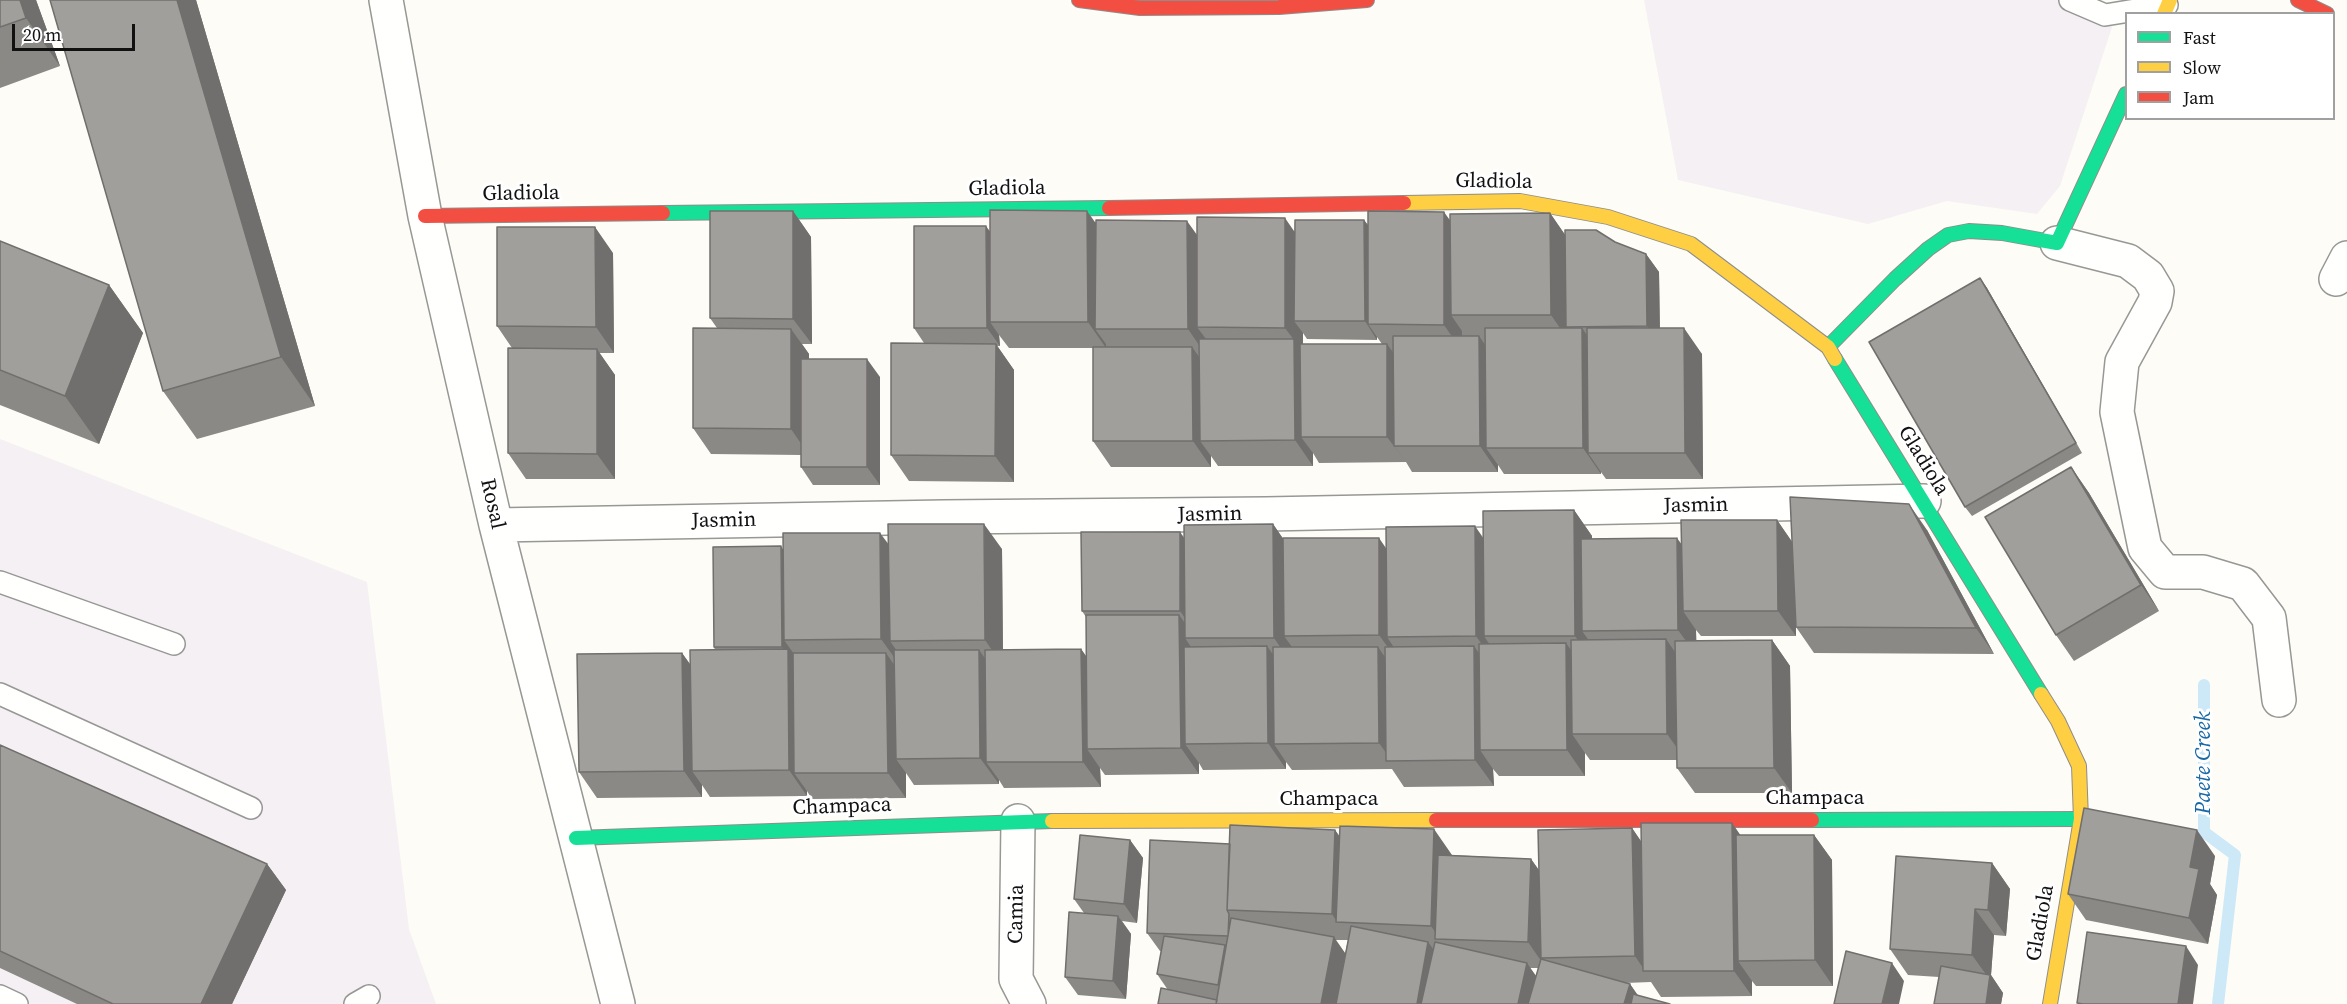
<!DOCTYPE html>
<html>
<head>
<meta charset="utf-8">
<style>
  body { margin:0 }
  #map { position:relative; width:2347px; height:1004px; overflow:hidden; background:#fdfcf7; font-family:"Source Serif 4",serif }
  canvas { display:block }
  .legend { position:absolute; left:2125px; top:12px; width:210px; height:108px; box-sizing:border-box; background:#fff; border:2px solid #a0a0a0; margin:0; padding:8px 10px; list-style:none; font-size:18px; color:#111 }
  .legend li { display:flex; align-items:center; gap:12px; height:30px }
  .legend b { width:30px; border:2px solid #a0a0a0 }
  .scale { position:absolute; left:12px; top:24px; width:123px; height:27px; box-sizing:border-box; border:3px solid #111; border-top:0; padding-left:8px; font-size:18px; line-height:21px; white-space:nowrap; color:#111; -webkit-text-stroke:4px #fff; paint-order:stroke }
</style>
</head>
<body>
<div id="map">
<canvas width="2347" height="1004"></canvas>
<ul class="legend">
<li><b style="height:8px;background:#16e098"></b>Fast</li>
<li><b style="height:8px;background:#ffcf43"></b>Slow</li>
<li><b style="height:8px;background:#f24e42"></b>Jam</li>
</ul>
<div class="scale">20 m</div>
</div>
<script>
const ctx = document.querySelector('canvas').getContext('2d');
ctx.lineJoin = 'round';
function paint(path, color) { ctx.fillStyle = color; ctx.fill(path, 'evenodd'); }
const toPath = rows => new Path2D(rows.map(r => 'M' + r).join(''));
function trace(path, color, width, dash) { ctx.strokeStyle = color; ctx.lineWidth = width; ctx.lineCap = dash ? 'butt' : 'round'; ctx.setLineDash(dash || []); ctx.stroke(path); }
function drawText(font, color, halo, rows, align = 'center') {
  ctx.font = font + ' "Source Serif 4",serif'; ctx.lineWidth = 6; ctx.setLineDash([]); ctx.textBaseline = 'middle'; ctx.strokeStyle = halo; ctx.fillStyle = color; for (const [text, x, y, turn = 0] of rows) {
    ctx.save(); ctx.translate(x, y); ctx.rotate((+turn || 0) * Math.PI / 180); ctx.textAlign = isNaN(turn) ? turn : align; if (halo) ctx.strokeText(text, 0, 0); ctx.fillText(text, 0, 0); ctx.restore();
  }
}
paint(toPath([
  [1644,0,2088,0,2117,12,2060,186,2037,214,1947,201,1868,224,1678,180],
  [0,439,367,582,409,929,436,1004,0,1004]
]), '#f5f0f3');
trace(toPath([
  [2204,685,2204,832,2235,855,2218,1004]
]), '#cde8f7', 12);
const lane = toPath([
  [2070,0,2105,15,2167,5],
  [0,582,174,644],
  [0,694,251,808],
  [0,996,17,1004],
  [355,1004,369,996]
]);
const street = toPath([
  [386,0,425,216,496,525,618,1004],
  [2057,243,2128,261,2148,276,2157,291,2155,302,2122,362,2117,412,2145,548,2165,572,2203,572,2243,584,2269,618,2279,700],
  [2336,279,2347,258],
  [496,525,944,517,1266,514,1924,501],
  [1018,821,1016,979,1029,1004]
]);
const fast = toPath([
  [663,213,1109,208],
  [1828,347,1895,279,1928,249,1948,235,1969,231,2002,233,2057,243,2126,94],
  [1835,359,2041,694],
  [1812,820,2081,819],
  [576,838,1052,821]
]);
const slow = toPath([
  [2164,14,2170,0],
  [1404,203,1520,201,1608,217,1691,244,1828,347,1835,359],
  [2041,694,2058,721,2079,766,2081,819,2050,1004],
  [1052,821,1436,820]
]);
const jam = toPath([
  [1079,0,1140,8,1279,7,1367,0],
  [2298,0,2327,14],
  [1109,208,1404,203],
  [425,216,663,213],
  [1436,820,1812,820]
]);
trace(lane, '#979795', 24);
trace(street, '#979795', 36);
trace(fast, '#8e8d8b', 16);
trace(slow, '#8e8d8b', 16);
trace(jam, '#8e8d8b', 16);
trace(lane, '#fffffe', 21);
trace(street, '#fffffe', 33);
trace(fast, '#16e098', 14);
trace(slow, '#ffcf43', 14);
trace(jam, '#f24e42', 14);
paint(toPath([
  [0,0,36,0,60,66,0,88],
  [50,0,196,0,315,406,197,439,163,391],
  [793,211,811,237,812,344,802,344,809,354,809,359,880,377,880,485,813,485,801,467,801,455,711,454,693,428,717,328,710,318],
  [1550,213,1565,235,1615,242,1646,254,1659,272,1660,328,1702,354,1703,479,1606,479,1601,472,1601,474,1504,474,1498,465,1498,472,1412,472,1406,462,1319,463,1313,453,1313,466,1218,466,1211,456,1211,467,1111,467,1093,441,1093,348,1009,348,999,335,1000,346,997,346,1014,370,1014,482,909,481,891,455,924,343,914,328,990,231,1096,222,1197,235,1295,232,1364,220,1368,225],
  [1303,333,1307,339,1377,340,1377,337,1382,344,1303,344],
  [0,241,109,285,143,333,99,444,0,405],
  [613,253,614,353,599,353,615,375,615,479,526,479,508,453,512,348,497,326],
  [1980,278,1987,288,2082,453,1972,516,1965,507],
  [2071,467,2089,493,2159,611,2074,661,2056,635],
  [1574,510,1592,536,1592,539,1682,544,1777,520,1792,542,1927,530,1994,654,1814,653,1796,627,1796,624,1796,636,1701,636,1696,630,1696,641,1772,640,1790,666,1792,793,1695,793,1677,768,1677,760,1590,760,1585,753,1585,776,1499,776,1493,769,1494,786,1404,787,1392,769,1292,770,1286,762,1286,769,1203,770,1199,763,1199,774,1105,775,1100,768,1101,787,1004,788,999,780,999,784,914,785,906,773,906,798,812,799,807,791,807,796,710,797,702,785,702,797,597,798,579,772,682,653,690,665,715,650,714,647,889,544,1002,549,1003,649,1081,649,1086,656,1086,617,1082,611,1184,538,1273,524,1283,539,1386,548,1483,538],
  [0,745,267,864,286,890,232,1004,77,1004,0,968],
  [1732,823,1740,835,1814,835,1832,860,1833,986,1756,986,1752,981,1752,996,1661,997,1651,982,1625,983,1630,984,1638,996,1158,1004,1168,990,1157,974,1161,951,1160,951,1147,933,1230,844,1335,830,1340,837,1452,855,1531,859,1539,870,1632,828,1641,842],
  [1335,940,1348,940,1345,954],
  [1530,968,1538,968,1536,976],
  [1130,840,1143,858,1137,923,1122,921,1131,934,1126,999,1078,995,1065,977,1084,913,1074,899],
  [2215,856,2210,884,2217,895,2208,944,2086,920,2068,894],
  [1992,863,2010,889,2006,936,1994,935,1991,975,2003,993,2001,1004,1934,1004,1939,977,1908,975,1890,949]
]), '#8a8986');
paint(toPath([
  [20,0,36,0,60,66,26,18],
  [177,0,196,0,315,406,281,357],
  [793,211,811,237,812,344,793,319],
  [1087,211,1105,236,1095,329,1106,344,1106,348,1088,322],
  [1444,212,1462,237,1451,315,1462,331,1462,351,1444,325],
  [1550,213,1568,239,1566,327,1569,331,1569,341,1551,315],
  [1285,218,1303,244,1294,321,1303,333,1301,437,1313,453,1313,466,1295,440,1294,340,1285,328],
  [1364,220,1377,238,1368,324,1377,337,1377,340,1365,321],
  [1187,221,1205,246,1197,327,1206,339,1206,355,1188,329],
  [986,226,999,244,990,322,999,335,1000,346,987,328],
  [595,227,613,253,614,353,596,327],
  [1646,254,1659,272,1660,344,1647,326],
  [1980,278,1987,288,2082,453,2076,443],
  [109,285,143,333,99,444,65,396],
  [1582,328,1600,354,1588,453,1601,472,1601,474,1583,448],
  [1684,328,1702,354,1703,479,1685,453],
  [791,329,809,354,809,455,791,429],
  [1479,336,1497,362,1486,448,1498,465,1498,472,1480,446],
  [996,344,1014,370,1014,482,995,456],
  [1387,344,1405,369,1394,446,1406,462,1387,437],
  [1192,347,1210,372,1200,441,1211,456,1211,467,1193,441],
  [597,349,615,375,615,479,597,454],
  [867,359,880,377,880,485,867,467],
  [2071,467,2089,493,2159,611,2141,585],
  [1909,504,1927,530,1994,654,1976,628],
  [1574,510,1592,536,1593,631,1582,631,1593,646,1593,662,1575,636],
  [1777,520,1795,546,1796,636,1778,611],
  [984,524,1002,549,1003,666,985,640],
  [1273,524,1291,550,1284,636,1292,647,1292,664,1274,638],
  [1475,526,1493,552,1484,636,1494,651,1494,662,1476,636],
  [1180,532,1198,557,1198,637,1180,611],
  [880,533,899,558,890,641,899,654,899,664,881,639],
  [1379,538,1397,564,1387,637,1397,652,1398,661,1379,635],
  [1677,538,1696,564,1683,611,1696,630,1697,656,1678,630],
  [781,546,793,565,784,640,794,654,794,773,807,791,807,796,789,770,788,656,782,647],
  [1179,615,1196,638,1185,638,1197,656,1185,744,1199,763,1199,774,1181,748],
  [1666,639,1684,665,1685,759,1667,734],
  [1772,640,1790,666,1792,793,1774,768],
  [1566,643,1584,669,1572,734,1585,753,1585,776,1567,750],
  [1267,646,1285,672,1274,744,1286,762,1286,769,1268,743],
  [1474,646,1492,672,1480,750,1493,769,1494,786,1475,760],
  [1378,647,1396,673,1392,761,1379,743],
  [1081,649,1099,675,1087,749,1100,768,1101,787,1083,762],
  [979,650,997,675,986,762,999,780,999,784,980,758],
  [682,653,701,679,692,771,702,785,702,797,684,771],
  [886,653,904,679,896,759,906,773,906,798,888,773],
  [1732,823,1750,849,1738,961,1752,981,1752,996,1734,971],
  [1632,828,1650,854,1645,971,1635,956],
  [1434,829,1452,855,1440,939,1431,926],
  [1335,830,1353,856,1337,922,1332,914],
  [2197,830,2215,856,2210,884,2217,895,2208,944,2189,918,2190,867],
  [1814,835,1832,860,1833,986,1815,960],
  [1130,840,1143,858,1137,923,1124,904],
  [1531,859,1549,885,1541,958,1546,965,1546,968,1528,942],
  [1992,863,2010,889,2006,936,1988,910],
  [267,864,286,890,232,1004,201,1004],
  [1975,909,1994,935,1991,975,2003,993,2001,1004,1986,1004,1990,980,1972,955],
  [1118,916,1131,934,1126,999,1113,981],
  [1334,937,1352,963,1344,1004,1321,1004],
  [1428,942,1446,967,1440,1004,1417,1004],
  [2186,946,2198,965,2193,1004,2178,1004],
  [1527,963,1545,989,1542,1004,1518,1004],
  [1892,963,1904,981,1899,1004,1882,1004],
  [1630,984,1644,1004,1624,1004]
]), '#716f6d');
const building = toPath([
  [0,0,20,0,26,18,0,27,0,0],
  [50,0,177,0,281,357,163,391,50,0],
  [990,210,1087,211,1088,322,990,322,990,210],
  [710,211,793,211,793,319,710,318,710,211],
  [1368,211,1444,212,1444,325,1368,324,1368,211],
  [1550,213,1551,315,1451,315,1450,214,1550,213],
  [1197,217,1285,218,1285,328,1197,327,1197,217],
  [1096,220,1187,221,1188,329,1095,329,1096,220],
  [1295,220,1364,220,1365,321,1294,321,1295,220],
  [914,226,986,226,987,328,914,328,914,226],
  [497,227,595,227,596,327,497,326,497,227],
  [1565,230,1596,230,1615,242,1646,254,1647,326,1566,327,1565,230],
  [0,241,109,285,65,396,0,370,0,241],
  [1980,278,2076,443,1965,507,1869,342,1980,278],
  [693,328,791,329,791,429,693,428,693,328],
  [1485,328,1582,328,1583,448,1486,448,1485,328],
  [1587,328,1684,328,1685,453,1588,453,1587,328],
  [1393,336,1479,336,1480,446,1394,446,1393,336],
  [1199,339,1294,339,1295,440,1200,441,1199,339],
  [891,343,996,344,995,456,891,455,891,343],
  [1300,344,1387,344,1387,437,1301,437,1300,344],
  [1093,347,1192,347,1193,441,1093,441,1093,347],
  [508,348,597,349,597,454,508,453,508,348],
  [801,359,867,359,867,467,801,467,801,359],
  [2071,467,2141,585,2056,635,1985,517,2071,467],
  [1790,497,1909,504,1976,628,1796,627,1790,497],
  [1574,510,1575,636,1484,636,1483,511,1574,510],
  [1681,520,1777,520,1778,611,1683,611,1681,520],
  [888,524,984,524,985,640,890,641,888,524],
  [1273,524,1274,638,1185,638,1184,525,1273,524],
  [1475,526,1476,636,1387,637,1386,527,1475,526],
  [1081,532,1180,532,1180,611,1082,611,1081,532],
  [783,533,880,533,881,639,784,640,783,533],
  [1283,538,1379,538,1379,635,1284,636,1283,538],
  [1677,538,1678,630,1582,631,1581,539,1677,538],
  [781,546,782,647,714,647,713,547,781,546],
  [1086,615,1179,615,1181,748,1087,749,1086,615],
  [1666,639,1667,734,1572,734,1571,640,1666,639],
  [1772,640,1774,768,1677,768,1675,641,1772,640],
  [1566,643,1567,750,1480,750,1479,644,1566,643],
  [1267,646,1268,743,1185,744,1184,647,1267,646],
  [1474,646,1475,760,1386,761,1385,647,1474,646],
  [1273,647,1378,647,1379,743,1274,744,1273,647],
  [788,649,789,770,692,771,690,650,788,649],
  [1081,649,1083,762,986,762,985,650,1081,649],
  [894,650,979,650,980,758,896,759,894,650],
  [682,653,684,771,579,772,577,654,682,653],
  [793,653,886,653,888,773,794,773,793,653],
  [0,745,267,864,201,1004,113,1004,0,951,0,745],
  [2084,808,2197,830,2190,867,2199,869,2189,918,2068,894,2084,808],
  [1641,823,1732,823,1734,971,1643,971,1641,823],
  [1230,825,1335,830,1332,914,1227,910,1230,825],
  [1340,826,1434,829,1431,926,1336,922,1340,826],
  [1632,828,1635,956,1541,958,1538,830,1632,828],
  [1080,835,1130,840,1124,904,1074,899,1080,835],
  [1736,835,1814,835,1815,960,1738,961,1736,835],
  [1150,840,1230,844,1227,910,1229,914,1228,936,1147,933,1150,840],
  [1438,855,1531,859,1528,942,1435,939,1438,855],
  [1896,856,1992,863,1988,910,1975,909,1972,955,1890,949,1896,856],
  [1069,912,1118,916,1113,981,1065,977,1069,912],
  [1231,918,1334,937,1321,1004,1216,1004,1231,918],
  [1351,926,1428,942,1417,1004,1336,1004,1351,926],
  [2087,932,2186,946,2178,1004,2083,1004,2077,1003,2087,932],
  [1164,936,1225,945,1218,985,1157,974,1164,936],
  [1435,942,1527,963,1518,1004,1421,1004,1435,942],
  [1846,951,1892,963,1882,1004,1834,1004,1846,951],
  [1541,959,1630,984,1624,1004,1528,1004,1541,959],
  [1941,966,1990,975,1986,1004,1934,1004,1941,966],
  [1161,988,1217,1000,1216,1004,1158,1004,1161,988],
  [1633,994,1670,1004,1631,1004,1633,994]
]);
paint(building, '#a19f9c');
trace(building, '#716f6d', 1.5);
drawText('21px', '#111', '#fff', [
  ["Gladiola",1494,182,1],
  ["Gladiola",1007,189,-1],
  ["Gladiola",521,194,-1],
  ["Gladiola",1923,461,58],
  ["Rosal",492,504,77],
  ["Jasmin",1696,506,-1],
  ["Jasmin",1210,515,-1],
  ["Jasmin",724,521,-1],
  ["Champaca",1815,799],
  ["Champaca",1329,800],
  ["Champaca",842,807,-2],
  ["Camia",1017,914,-89],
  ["Gladiola",2041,923,-80]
]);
drawText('italic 22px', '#1768a6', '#fff', [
  ["Paete Creek",2204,763,-90]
]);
</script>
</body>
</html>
